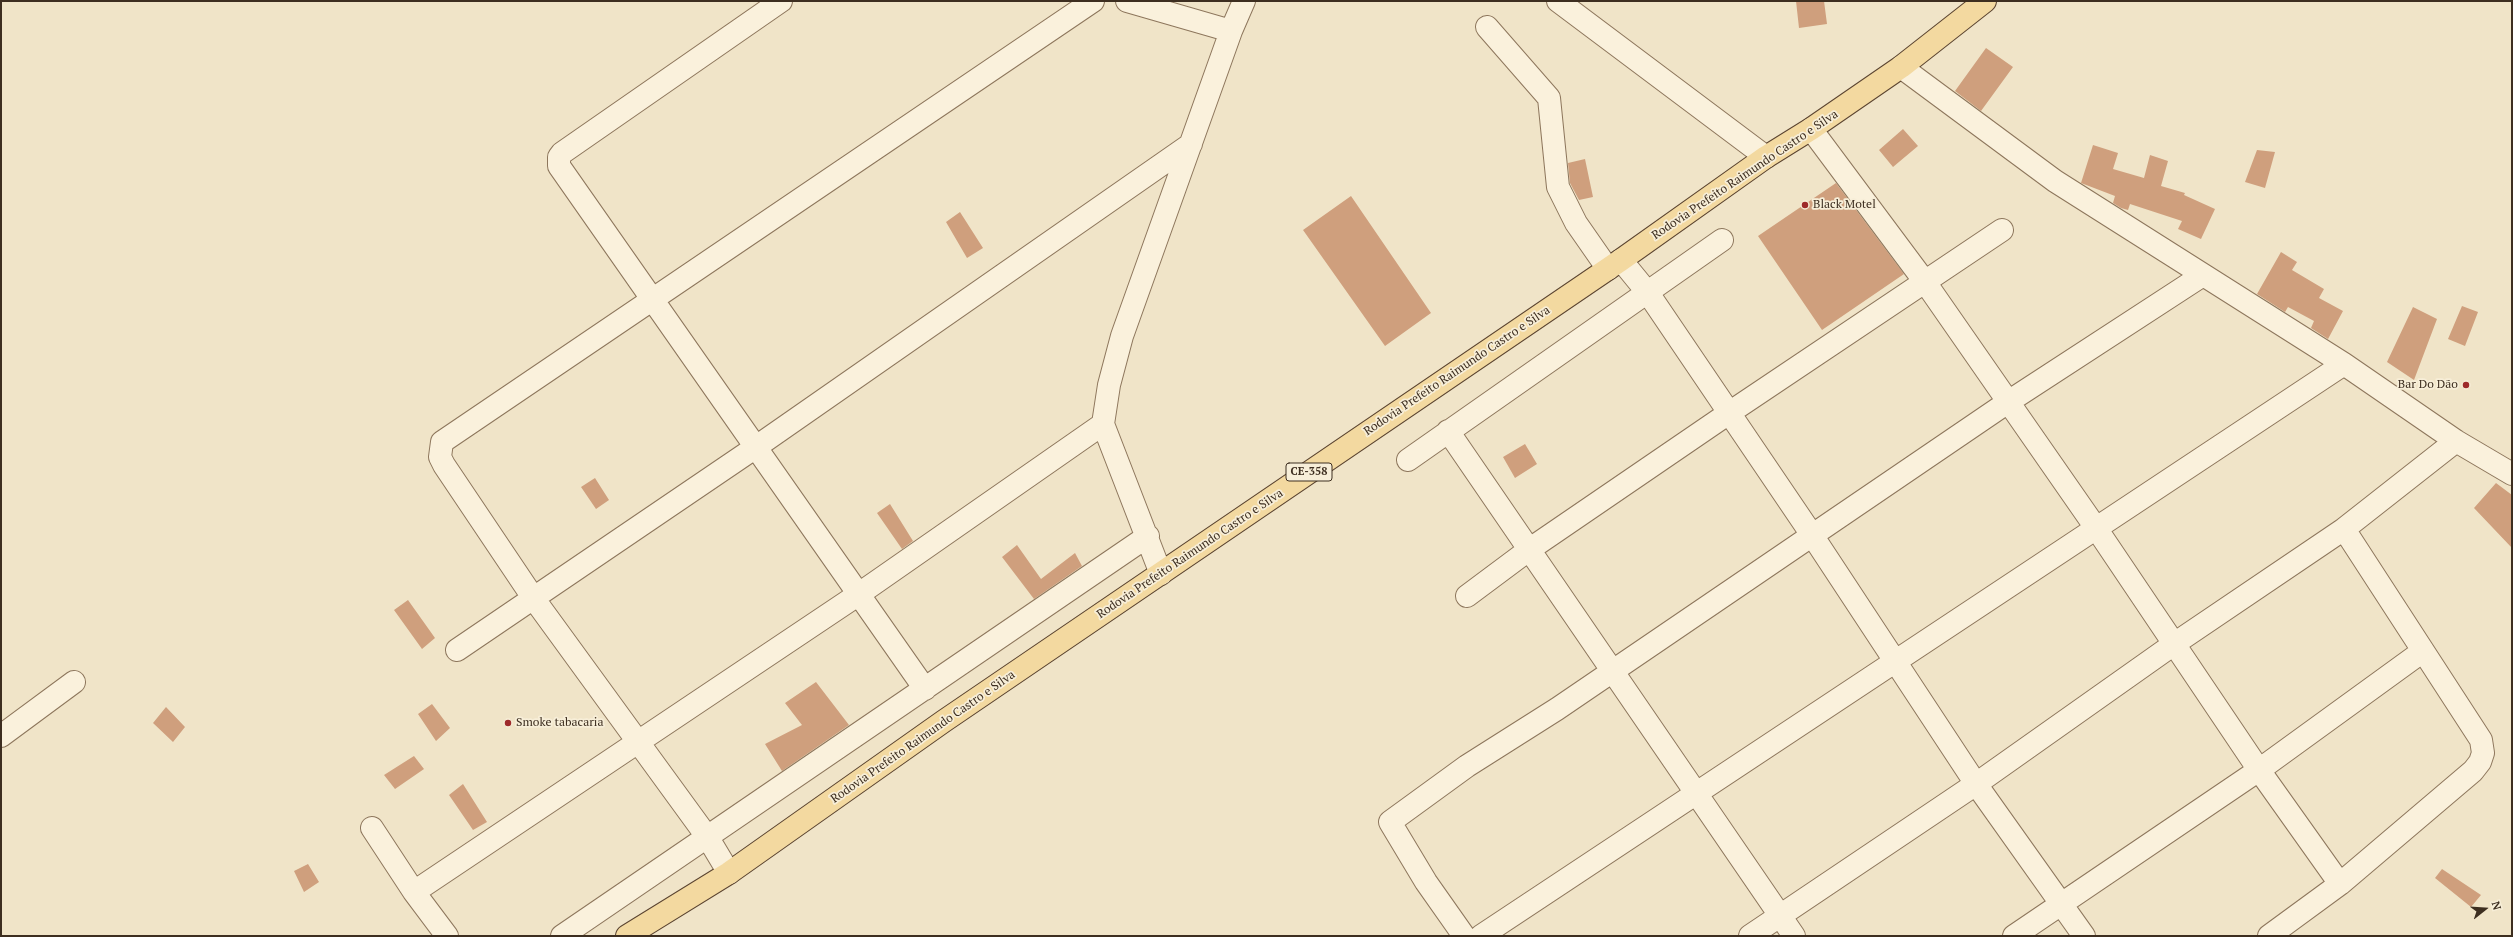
<!DOCTYPE html>
<html>
<head>
<meta charset="utf-8">
<style>
  body { margin:0 }
  #map { position:relative; width:2513px; height:937px; overflow:hidden; background:#f0e4c8; font-family:"PT Serif",serif }
  canvas { display:block }
  .frame { position:absolute; inset:0; border:2px solid #3d2e20; pointer-events:none }
  .north { position:absolute; left:2465px; top:889px; width:40px; height:40px; -webkit-text-stroke:3px #f7eed8; paint-order:stroke; rotate:73deg; font-size:11px; font-weight:700; line-height:16px; text-align:center; color:#3d2e20 }
  .north::after { content:''; display:block; margin:auto; width:14px; height:18px; background:#3d2e20; clip-path:polygon(50% 0,100% 100%,50% 72%,0 100%) }
</style>
</head>
<body>
<div id="map">
<canvas width="2513" height="937"></canvas>
<div class="frame"></div>
<div class="north">N</div>
</div>
<script>
const ctx = document.querySelector('canvas').getContext('2d');
ctx.lineJoin = 'round';
function paint(path, color) { ctx.fillStyle = color; ctx.fill(path, 'evenodd'); }
const toPath = rows => new Path2D(rows.map(r => 'M' + r).join(''));
function trace(path, color, width, dash) { ctx.strokeStyle = color; ctx.lineWidth = width; ctx.lineCap = dash ? 'butt' : 'round'; ctx.setLineDash(dash || []); ctx.stroke(path); }
function drawText(font, color, halo, rows, align = 'center') {
  ctx.font = font + ' "PT Serif",serif'; ctx.lineWidth = 3.5; ctx.setLineDash([]); ctx.textBaseline = 'middle'; ctx.strokeStyle = halo; ctx.fillStyle = color; for (const [text, x, y, turn = 0] of rows) {
    ctx.save(); ctx.translate(x, y); ctx.rotate((+turn || 0) * Math.PI / 180); ctx.textAlign = isNaN(turn) ? turn : align; if (halo) ctx.strokeText(text, 0, 0); ctx.fillText(text, 0, 0); ctx.restore();
  }
}
paint(toPath([
  [1796,1,1824,1,1827,24,1799,28],
  [1986,48,2013,67,1981,111,1955,91],
  [1903,129,1918,146,1893,167,1879,150],
  [2093,145,2118,153,2113,169,2144,178,2150,155,2168,161,2161,186,2185,193,2184,195,2215,209,2201,239,2178,229,2182,221,2130,204,2128,210,2121,208,2113,203,2115,196,2081,183],
  [2257,150,2275,152,2265,188,2245,182],
  [1585,159,1593,197,1579,200,1570,183,1568,163],
  [1836,183,1904,274,1822,330,1758,236],
  [1351,196,1431,313,1385,346,1303,230],
  [960,212,983,248,967,258,946,222],
  [2281,252,2297,262,2292,270,2324,289,2319,298,2343,311,2328,339,2311,328,2314,321,2288,307,2285,312,2257,294],
  [2462,306,2478,312,2465,346,2448,339],
  [2413,307,2437,319,2414,380,2387,362],
  [1525,444,1537,464,1515,478,1503,457],
  [595,478,609,500,596,509,581,487],
  [2496,483,2512,495,2512,548,2474,508],
  [890,504,913,541,902,549,877,513],
  [1017,545,1041,579,1075,553,1082,566,1034,599,1002,557],
  [408,600,435,638,422,649,394,610],
  [816,682,849,725,782,771,765,744,802,725,785,703],
  [432,704,450,728,436,741,418,714],
  [166,707,185,727,173,742,153,723],
  [414,756,424,769,395,789,384,775],
  [463,784,487,822,473,830,449,795],
  [308,864,319,882,304,892,294,871],
  [2442,869,2481,895,2471,907,2435,878]
]), '#cf9f7d');
const minor = toPath([
  [781,1,562,153,559,157,559,166,925,689],
  [1127,1,1231,31],
  [1558,1,1766,157],
  [1487,27,1549,98,1558,187,1576,223,1608,269],
  [1901,67,2055,181,2344,364,2456,441,2512,474],
  [1811,129,1925,282,2096,528,2259,770,2340,884],
  [1621,260,1648,293,1812,535,1976,784,2084,936],
  [1448,431,1794,936],
  [1408,460,1722,240],
  [1161,574,1103,424,1109,385,1122,336,1231,31,1244,1],
  [1467,596,1530,549,1729,413,2002,230],
  [457,650,756,447,1191,144],
  [1,736,74,682],
  [372,828,414,892,447,936],
  [729,873,708,838,534,599,444,465,440,457,442,442,1093,1],
  [414,892,859,594,1103,424],
  [562,936,1148,536],
  [1464,936,1426,882,1390,822,1467,766,1557,709,2008,402,2203,275],
  [1481,936,2344,364],
  [1750,936,1976,784,2174,644,2344,529,2456,441],
  [2014,936,2259,770,2423,651],
  [2269,936,2340,884,2473,771,2480,762,2483,753,2481,740,2344,529]
]);
const major = toPath([
  [627,936,729,873,944,721,1621,260,1766,157,1811,129,1901,67,1985,1]
]);
trace(minor, '#8d765c', 24);
trace(major, '#5b4430', 24);
trace(minor, '#faf1dc', 22);
trace(major, '#f3d9a0', 22);
for (const [x, y, r, color] of [
  [1805,205,4,"#9e2a2b"],
  [2466,385,4,"#9e2a2b"],
  [508,723,4,"#9e2a2b"]
]) { const dot = new Path2D(); dot.arc(x, y, r, 0, 2 * Math.PI); ctx.fillStyle = color; ctx.fill(dot); trace(dot, '#f7eed8', 1.5); }
for (const [x, y, w] of [
  [1309,472,46]
]) { const box = new Path2D(); box.roundRect(x - w / 2, y - 9, w, 18, 3); ctx.fillStyle = '#f7eed8'; ctx.fill(box); trace(box, '#3d2e20', 1); }
drawText('bold 11px', '#3d2e20', null, [
  ["CE-358",1309,472]
]);
drawText('12px', '#3d2e20', '#f7eed8', [
  ["Rodovia Prefeito Raimundo Castro e Silva",1745,175,-34],
  ["Rodovia Prefeito Raimundo Castro e Silva",1457,371,-34],
  ["Rodovia Prefeito Raimundo Castro e Silva",1190,554,-34],
  ["Rodovia Prefeito Raimundo Castro e Silva",923,737,-35]
]);
drawText('12px', '#3d2e20', '#f7eed8', [
  ["Black Motel",1813,205],
  ["Bar Do Dão",2458,385,"right"],
  ["Smoke tabacaria",516,723]
], 'left');
</script>
</body>
</html>
